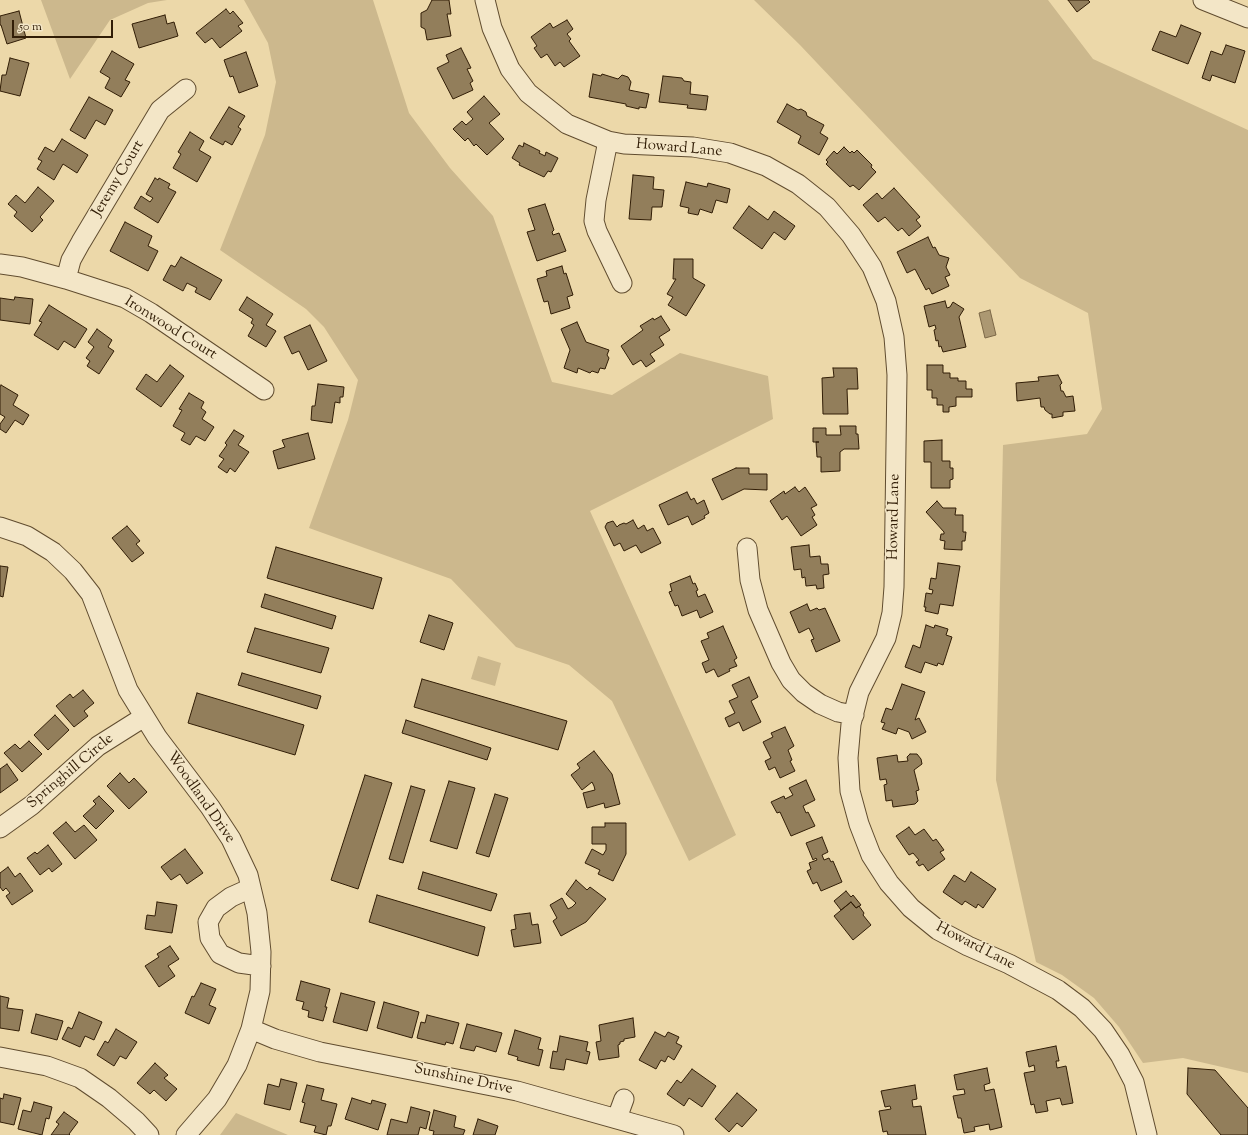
<!DOCTYPE html>
<html>
<head>
<meta charset="utf-8">
<style>
  body { margin:0 }
  #map { position:relative; width:1248px; height:1135px; overflow:hidden; background:#ecd8a9; font-family:"Sorts Mill Goudy",serif }
  canvas { display:block }
  .scale { position:absolute; left:12px; top:20px; width:101px; height:18px; box-sizing:border-box; border:2px solid #311d06; border-top:0; padding-left:5px; font-size:12px; line-height:14px; white-space:nowrap; color:#311d06; -webkit-text-stroke:3px #f3e6c7; paint-order:stroke }
</style>
</head>
<body>
<div id="map">
<canvas width="1248" height="1135"></canvas>
<div class="scale">50 m</div>
</div>
<script>
const ctx = document.querySelector('canvas').getContext('2d');
ctx.lineJoin = 'round';
function paint(path, color) { ctx.fillStyle = color; ctx.fill(path, 'evenodd'); }
const toPath = rows => new Path2D(rows.map(r => 'M' + r).join(''));
function trace(path, color, width, dash) { ctx.strokeStyle = color; ctx.lineWidth = width; ctx.lineCap = dash ? 'butt' : 'round'; ctx.setLineDash(dash || []); ctx.stroke(path); }
function drawText(font, color, halo, rows, align = 'center') {
  ctx.font = font + ' "Sorts Mill Goudy",serif'; ctx.lineWidth = 3; ctx.setLineDash([]); ctx.textBaseline = 'middle'; ctx.strokeStyle = halo; ctx.fillStyle = color; for (const [text, x, y, turn = 0] of rows) {
    ctx.save(); ctx.translate(x, y); ctx.rotate((+turn || 0) * Math.PI / 180); ctx.textAlign = isNaN(turn) ? turn : align; if (halo) ctx.strokeText(text, 0, 0); ctx.fillText(text, 0, 0); ctx.restore();
  }
}
paint(toPath([
  [41,0,167,0,148,3,110,20,70,79],
  [244,0,373,0,409,113,450,168,493,216,552,382,612,395,680,353,768,376,773,419,590,511,736,835,689,861,612,701,569,665,516,647,451,579,309,528,348,420,358,380,324,327,306,309,220,250,265,135,276,82,268,43],
  [754,0,1048,0,1093,59,1248,130,1248,1073,1183,1058,1143,1063,1119,1027,1094,998,1062,975,1036,962,996,780,1003,445,1087,434,1102,409,1088,313,1020,278,800,45],
  [478,656,501,663,495,686,471,679],
  [236,1113,288,1135,220,1135]
]), '#ccb88d');
const water = toPath([
  [990,310,996,335,985,338,979,313,990,310]
]);
paint(water, '#ac9872');
trace(water, '#7b6747', 1);
const building = toPath([
  [432,0,449,0,451,14,447,14,451,36,427,40,425,29,421,27,421,13,427,10,432,0],
  [1068,0,1088,0,1090,2,1077,12,1068,0],
  [226,9,230,14,233,11,243,23,238,26,242,31,220,48,212,38,205,43,196,33,226,9],
  [19,11,26,38,7,44,1,25,0,25,0,16,19,11],
  [165,15,167,24,174,22,178,36,139,48,132,24,165,15],
  [567,20,573,29,567,34,571,39,569,41,580,56,564,67,560,62,555,66,547,54,541,58,534,48,537,46,531,37,550,23,553,28,567,20],
  [1181,25,1201,33,1188,64,1152,50,1160,31,1176,37,1181,25],
  [1226,45,1245,51,1235,83,1212,75,1210,81,1202,78,1211,51,1222,55,1226,45],
  [461,48,471,68,467,69,473,81,470,83,473,90,453,99,437,68,449,62,446,55,461,48],
  [112,51,134,64,125,80,130,82,121,97,105,88,110,78,100,72,112,51],
  [246,52,258,86,239,93,233,76,230,77,224,60,246,52],
  [10,58,29,63,20,96,0,91,2,75,6,75,10,58],
  [593,74,601,76,602,74,618,79,622,75,628,77,631,82,629,90,649,94,646,108,639,107,639,109,626,106,626,104,589,97,593,74],
  [663,76,682,78,684,81,691,82,690,94,708,96,706,110,687,108,688,105,659,102,663,76],
  [484,96,500,114,489,123,504,139,487,155,476,144,474,146,468,138,465,141,453,129,462,121,466,125,473,119,467,112,484,96],
  [89,97,113,110,105,125,96,120,85,139,70,130,89,97],
  [787,104,798,110,801,109,806,112,807,116,824,125,820,133,828,138,819,155,798,143,801,136,777,122,787,104],
  [229,107,245,116,238,127,241,129,232,145,225,141,223,145,210,138,229,107],
  [190,132,204,141,199,150,211,157,197,182,173,168,181,154,178,152,190,132],
  [62,139,88,155,77,173,63,164,54,180,37,169,42,161,38,159,45,147,54,152,62,139],
  [524,143,540,151,539,153,545,156,546,152,558,158,551,172,548,171,544,177,519,165,520,163,512,158,519,145,523,147,524,143],
  [844,147,850,153,852,151,854,153,857,150,872,165,871,167,876,172,859,190,853,185,850,187,826,164,828,162,826,160,834,151,837,154,844,147],
  [633,175,654,177,653,189,664,190,662,207,652,207,651,220,629,219,633,175],
  [155,178,158,180,159,178,170,184,168,188,176,192,158,223,134,208,141,196,150,202,153,198,146,194,155,178],
  [686,182,707,187,708,183,730,189,727,203,716,200,712,213,700,209,698,215,688,213,689,208,680,206,686,182],
  [38,187,54,201,40,217,43,220,32,232,14,216,17,212,8,204,16,195,25,203,38,187],
  [894,188,920,217,916,220,921,226,909,236,902,228,898,231,885,217,878,222,863,205,877,193,882,199,894,188],
  [545,204,554,230,552,232,553,235,559,233,566,251,537,261,527,232,535,230,528,209,545,204],
  [749,206,768,220,774,211,795,226,785,240,774,232,762,249,733,228,749,206],
  [125,222,152,236,148,246,158,251,148,271,110,251,125,222],
  [928,237,933,248,935,247,939,255,949,258,946,267,950,275,945,277,949,286,932,294,929,288,926,290,915,269,907,273,897,252,928,237],
  [181,257,222,280,210,300,195,292,197,288,187,283,183,291,163,280,171,265,175,267,181,257],
  [674,259,693,259,693,278,705,285,686,316,668,305,673,297,667,294,676,279,673,279,674,259],
  [562,266,564,274,566,273,573,295,567,297,570,308,551,314,548,301,544,302,537,279,547,276,546,271,562,266],
  [15,297,33,299,30,324,0,320,0,298,14,300,15,297],
  [247,297,273,314,266,325,276,331,266,347,248,336,254,325,251,323,253,319,239,310,247,297],
  [945,301,947,308,950,307,953,302,964,309,959,317,966,347,943,352,941,346,939,347,938,340,936,341,934,330,936,329,935,325,929,327,924,306,945,301],
  [49,305,87,329,75,348,64,341,58,350,34,335,42,322,39,321,49,305],
  [661,316,670,330,659,337,664,345,650,354,655,361,646,367,641,360,633,365,621,346,643,330,640,326,653,318,654,320,661,316],
  [577,322,586,342,609,350,607,355,609,358,605,369,600,368,598,373,592,371,590,373,578,368,577,373,564,368,570,350,561,329,577,322],
  [310,325,327,361,308,370,299,351,292,354,284,337,310,325],
  [97,329,112,340,108,347,114,351,99,374,87,366,90,361,86,358,94,347,88,342,97,329],
  [170,365,184,376,161,407,136,389,146,374,157,382,170,365],
  [927,365,943,365,943,373,950,373,950,378,958,378,958,381,966,381,966,389,972,389,972,397,956,397,956,406,949,407,949,412,943,412,943,405,937,405,937,398,932,398,932,390,927,390,927,365],
  [833,368,857,368,858,389,847,389,848,414,823,414,822,378,834,377,833,368],
  [1058,375,1062,383,1060,385,1061,391,1063,391,1066,397,1073,396,1075,411,1063,412,1063,416,1052,418,1052,414,1050,414,1045,410,1044,407,1041,407,1040,398,1017,401,1016,383,1039,381,1038,377,1058,375],
  [318,384,344,387,343,397,340,397,340,403,335,402,332,423,311,420,312,406,315,406,318,384],
  [1,385,18,395,13,405,29,415,23,425,15,420,6,433,0,429,0,424,5,417,0,414,0,387,1,385],
  [189,393,204,402,201,408,206,412,202,419,214,427,205,441,196,436,190,445,181,440,185,433,173,426,182,410,179,409,189,393],
  [840,426,856,426,856,434,858,434,859,449,844,449,840,452,840,471,821,472,821,457,817,457,816,442,819,442,813,442,813,428,826,428,826,435,841,435,840,426],
  [234,430,244,436,238,445,249,452,235,472,230,468,227,473,218,467,224,459,219,456,227,445,225,443,234,430],
  [308,433,315,459,278,469,273,451,285,447,282,440,308,433],
  [942,440,942,461,950,461,950,468,953,468,953,479,950,480,950,488,931,488,931,462,924,462,924,441,942,440],
  [736,468,749,468,749,474,767,474,767,490,744,489,722,500,712,479,736,468],
  [795,487,799,492,805,487,817,505,811,508,815,515,812,517,817,525,801,536,787,516,782,520,770,501,784,491,785,494,795,487],
  [687,492,691,500,694,498,697,504,704,500,709,513,704,516,705,518,692,525,688,516,668,525,659,505,687,492],
  [937,501,943,508,956,508,955,515,963,515,963,532,966,532,965,541,962,541,962,550,944,549,945,541,940,540,941,534,944,534,944,532,926,512,937,501],
  [633,520,638,529,644,525,647,531,653,528,661,543,641,553,636,545,624,551,620,543,614,546,605,527,607,523,613,521,617,527,619,525,624,523,626,524,633,520],
  [127,526,140,541,136,544,144,553,132,562,112,538,127,526],
  [809,545,810,557,820,556,821,564,828,564,829,574,823,575,824,588,817,589,816,585,806,586,805,577,802,578,801,569,794,570,791,547,809,545],
  [276,547,382,578,373,609,267,578,276,547],
  [938,563,960,566,953,606,940,604,938,614,925,611,926,607,924,607,926,593,932,594,933,590,929,589,931,578,936,579,938,563],
  [0,566,8,567,3,597,0,596,0,566],
  [690,576,693,584,695,583,698,590,696,591,698,597,705,594,713,612,700,618,697,610,682,616,678,605,675,606,669,592,672,591,670,584,690,576],
  [265,594,336,616,332,629,261,607,265,594],
  [807,604,810,611,817,608,819,610,825,608,840,641,816,652,811,640,814,639,809,628,799,633,790,612,807,604],
  [429,615,453,623,444,650,420,642,429,615],
  [926,625,934,628,935,625,948,629,946,635,952,637,943,665,938,663,937,666,925,662,921,673,905,667,913,645,920,648,926,625],
  [723,626,737,658,734,660,737,666,729,669,730,671,718,677,714,669,706,673,702,663,709,660,701,641,709,638,707,633,723,626],
  [255,628,329,648,321,673,247,652,255,628],
  [242,673,321,696,317,709,238,685,242,673],
  [749,677,758,697,751,701,761,722,743,731,739,722,729,727,725,718,735,713,729,701,738,697,732,685,749,677],
  [422,679,567,721,558,750,414,707,422,679],
  [902,684,925,692,915,720,919,718,926,732,912,739,909,732,898,728,896,734,882,729,885,723,881,722,886,708,892,710,902,684],
  [83,690,94,703,84,711,88,716,74,727,56,706,70,694,73,698,83,690],
  [197,693,304,725,295,755,188,723,197,693],
  [55,715,69,730,48,750,34,735,55,715],
  [406,720,491,748,487,760,402,733,406,720],
  [785,727,794,746,788,750,792,760,790,761,795,771,780,778,775,767,769,770,765,761,771,758,763,742,773,737,771,733,785,727],
  [29,741,42,754,22,772,4,753,15,744,20,749,29,741],
  [594,751,612,774,620,804,605,808,604,803,587,808,583,793,595,790,594,786,592,782,582,790,571,775,580,768,577,764,594,751],
  [910,754,917,754,921,759,922,764,914,770,919,790,916,791,918,801,915,804,893,807,892,800,886,801,884,785,887,784,886,779,880,780,877,758,897,755,898,762,908,761,907,757,910,754],
  [7,764,18,780,0,793,0,769,7,764],
  [120,773,129,783,134,778,147,792,129,809,107,786,120,773],
  [365,775,392,783,358,889,331,880,365,775],
  [806,780,815,800,803,806,806,813,808,812,815,826,791,836,780,812,777,813,771,802,784,796,785,799,793,795,789,788,806,780],
  [449,781,475,788,457,849,430,841,449,781],
  [411,786,425,790,403,863,389,859,411,786],
  [495,794,508,798,489,857,476,853,495,794],
  [99,796,114,811,96,829,83,816,96,804,93,801,99,796],
  [66,822,75,832,84,825,97,840,75,859,53,833,66,822],
  [605,823,626,823,626,854,613,881,598,874,600,870,585,863,592,849,603,855,606,850,606,844,592,844,592,827,605,827,605,823],
  [909,827,915,835,924,829,933,841,936,839,944,850,940,852,945,859,928,871,923,864,919,866,916,862,919,860,913,853,909,855,896,836,909,827],
  [822,837,828,852,822,855,824,860,829,858,831,862,833,861,842,882,821,891,817,882,813,884,807,871,811,869,809,863,817,860,816,858,813,860,806,843,822,837],
  [48,845,62,864,52,872,49,868,40,875,27,858,35,852,37,854,48,845],
  [185,849,203,873,187,884,180,874,171,880,161,867,185,849],
  [8,867,15,877,20,873,33,891,12,905,6,896,10,893,6,888,3,891,0,887,0,873,8,867],
  [423,872,497,894,491,911,418,889,423,872],
  [971,872,996,889,983,908,978,904,976,908,965,901,962,905,943,892,954,875,965,882,971,872],
  [576,880,587,890,590,887,606,899,586,922,561,936,553,921,557,918,550,905,562,898,568,909,572,907,576,903,566,894,576,880],
  [846,891,851,897,853,895,861,905,856,908,851,902,841,910,834,901,846,891],
  [377,895,485,927,478,956,369,922,377,895],
  [157,902,177,905,172,933,145,929,147,915,155,916,157,902],
  [851,902,856,908,859,906,864,913,863,915,871,925,853,940,834,916,851,902],
  [530,913,532,925,538,924,541,943,514,947,511,930,516,929,514,915,530,913],
  [170,946,179,959,168,966,175,976,159,987,145,966,159,957,157,954,170,946],
  [301,981,330,989,325,1007,327,1007,323,1021,308,1017,309,1011,302,1009,304,1002,296,1000,301,981],
  [201,983,216,989,209,1005,216,1008,209,1024,185,1013,192,996,194,997,201,983],
  [341,993,375,1002,367,1031,333,1022,341,993],
  [0,996,9,998,7,1008,23,1010,19,1031,0,1028,0,996],
  [384,1002,419,1012,412,1038,377,1028,384,1002],
  [79,1012,102,1022,94,1040,85,1036,80,1047,62,1039,68,1027,72,1029,79,1012],
  [36,1014,63,1021,57,1040,31,1033,36,1014],
  [427,1015,459,1023,453,1044,446,1042,445,1045,417,1038,421,1022,425,1023,427,1015],
  [633,1018,635,1037,624,1039,624,1041,620,1042,620,1044,618,1045,619,1057,599,1060,596,1042,601,1041,599,1025,633,1018],
  [467,1024,502,1033,496,1052,476,1046,474,1051,460,1048,467,1024],
  [116,1029,137,1042,126,1059,120,1056,114,1066,97,1055,105,1041,108,1043,116,1029],
  [515,1030,541,1038,538,1049,543,1050,539,1066,517,1060,518,1057,508,1054,515,1030],
  [655,1032,665,1037,668,1032,679,1037,676,1043,682,1046,674,1060,668,1056,665,1062,661,1060,656,1069,639,1060,655,1032],
  [560,1036,588,1042,586,1051,590,1052,587,1064,566,1059,564,1070,550,1068,553,1051,557,1052,560,1036],
  [1056,1046,1059,1061,1056,1061,1057,1068,1066,1066,1073,1103,1062,1105,1060,1098,1046,1101,1048,1111,1036,1113,1034,1104,1031,1105,1024,1073,1035,1071,1034,1065,1029,1067,1026,1052,1056,1046],
  [155,1063,168,1075,164,1078,177,1089,166,1101,154,1090,150,1094,137,1083,155,1063],
  [987,1068,990,1083,984,1085,985,1091,994,1089,1002,1127,990,1130,989,1124,974,1127,975,1131,964,1133,961,1118,958,1118,953,1096,965,1094,964,1089,957,1090,954,1075,987,1068],
  [1188,1068,1215,1070,1248,1108,1248,1135,1221,1135,1187,1094,1188,1068],
  [692,1069,716,1086,702,1107,689,1098,684,1106,667,1094,677,1080,681,1083,692,1069],
  [281,1079,297,1083,290,1110,264,1104,268,1084,279,1087,281,1079],
  [307,1085,324,1089,321,1100,337,1104,331,1126,328,1126,326,1135,314,1132,316,1126,300,1122,305,1103,302,1102,307,1085],
  [915,1085,917,1099,912,1100,913,1107,921,1106,926,1135,888,1135,887,1131,883,1132,879,1111,891,1109,890,1106,885,1107,881,1091,915,1085],
  [737,1093,757,1110,742,1127,737,1123,729,1132,715,1119,737,1093],
  [4,1094,21,1098,14,1125,0,1122,0,1098,3,1099,4,1094],
  [352,1098,371,1104,372,1100,386,1104,378,1130,345,1119,352,1098],
  [34,1102,52,1107,49,1119,46,1118,42,1135,18,1129,23,1110,31,1112,34,1102],
  [411,1107,430,1112,426,1129,420,1127,418,1135,387,1135,391,1119,407,1123,411,1107],
  [434,1110,456,1116,454,1127,465,1130,463,1135,433,1135,434,1131,429,1130,434,1110],
  [64,1112,78,1122,69,1134,70,1135,51,1135,59,1124,56,1122,64,1112],
  [478,1119,498,1126,495,1135,473,1135,478,1119]
]);
paint(building, '#927e5b');
trace(building, '#311d06', 1);
const minor = toPath([
  [485,0,492,28,510,69,528,93,567,124,608,141,624,144,693,147,730,153,766,166,798,184,827,207,851,235,872,267,886,301,894,337,897,375,894,587,892,613,886,638,859,692,851,724,848,758,850,791,859,824,871,855,889,883,911,908,938,930,968,946,1009,964,1058,990,1082,1008,1103,1030,1120,1055,1134,1082,1147,1135],
  [1203,0,1248,18],
  [608,141,596,200,594,221,597,231,622,283],
  [0,264,22,267,66,279,125,298,151,313,264,390],
  [66,279,71,260,81,242,160,110,186,89],
  [0,527,27,536,53,552,73,571,91,594,128,690,157,737,210,807,231,839,248,875,257,913,261,952,260,991,251,1029,237,1065,217,1099,186,1135],
  [747,548,750,580,758,610,781,663,791,680,804,693,820,704,838,712,854,715],
  [0,828,32,805,98,746,144,717],
  [251,888,231,897,216,908,208,922,210,938,220,954,239,963,261,966],
  [251,1029,275,1039,320,1052,517,1091,674,1135],
  [0,1057,47,1066,80,1078,109,1098,136,1121,149,1135],
  [617,1118,624,1099]
]);
trace(minor, '#604c2f', 21);
trace(minor, '#f3e6c7', 19);
drawText('15px', '#311d06', '#f3e6c7', [
  ["Howard Lane",679,149,5],
  ["Jeremy Court",119,179,-59],
  ["Ironwood Court",170,329,32],
  ["Howard Lane",895,517,-89],
  ["Springhill Circle",71,772,-40],
  ["Woodland Drive",200,798,55],
  ["Howard Lane",975,947,27],
  ["Sunshine Drive",463,1080,12]
]);
</script>
</body>
</html>
